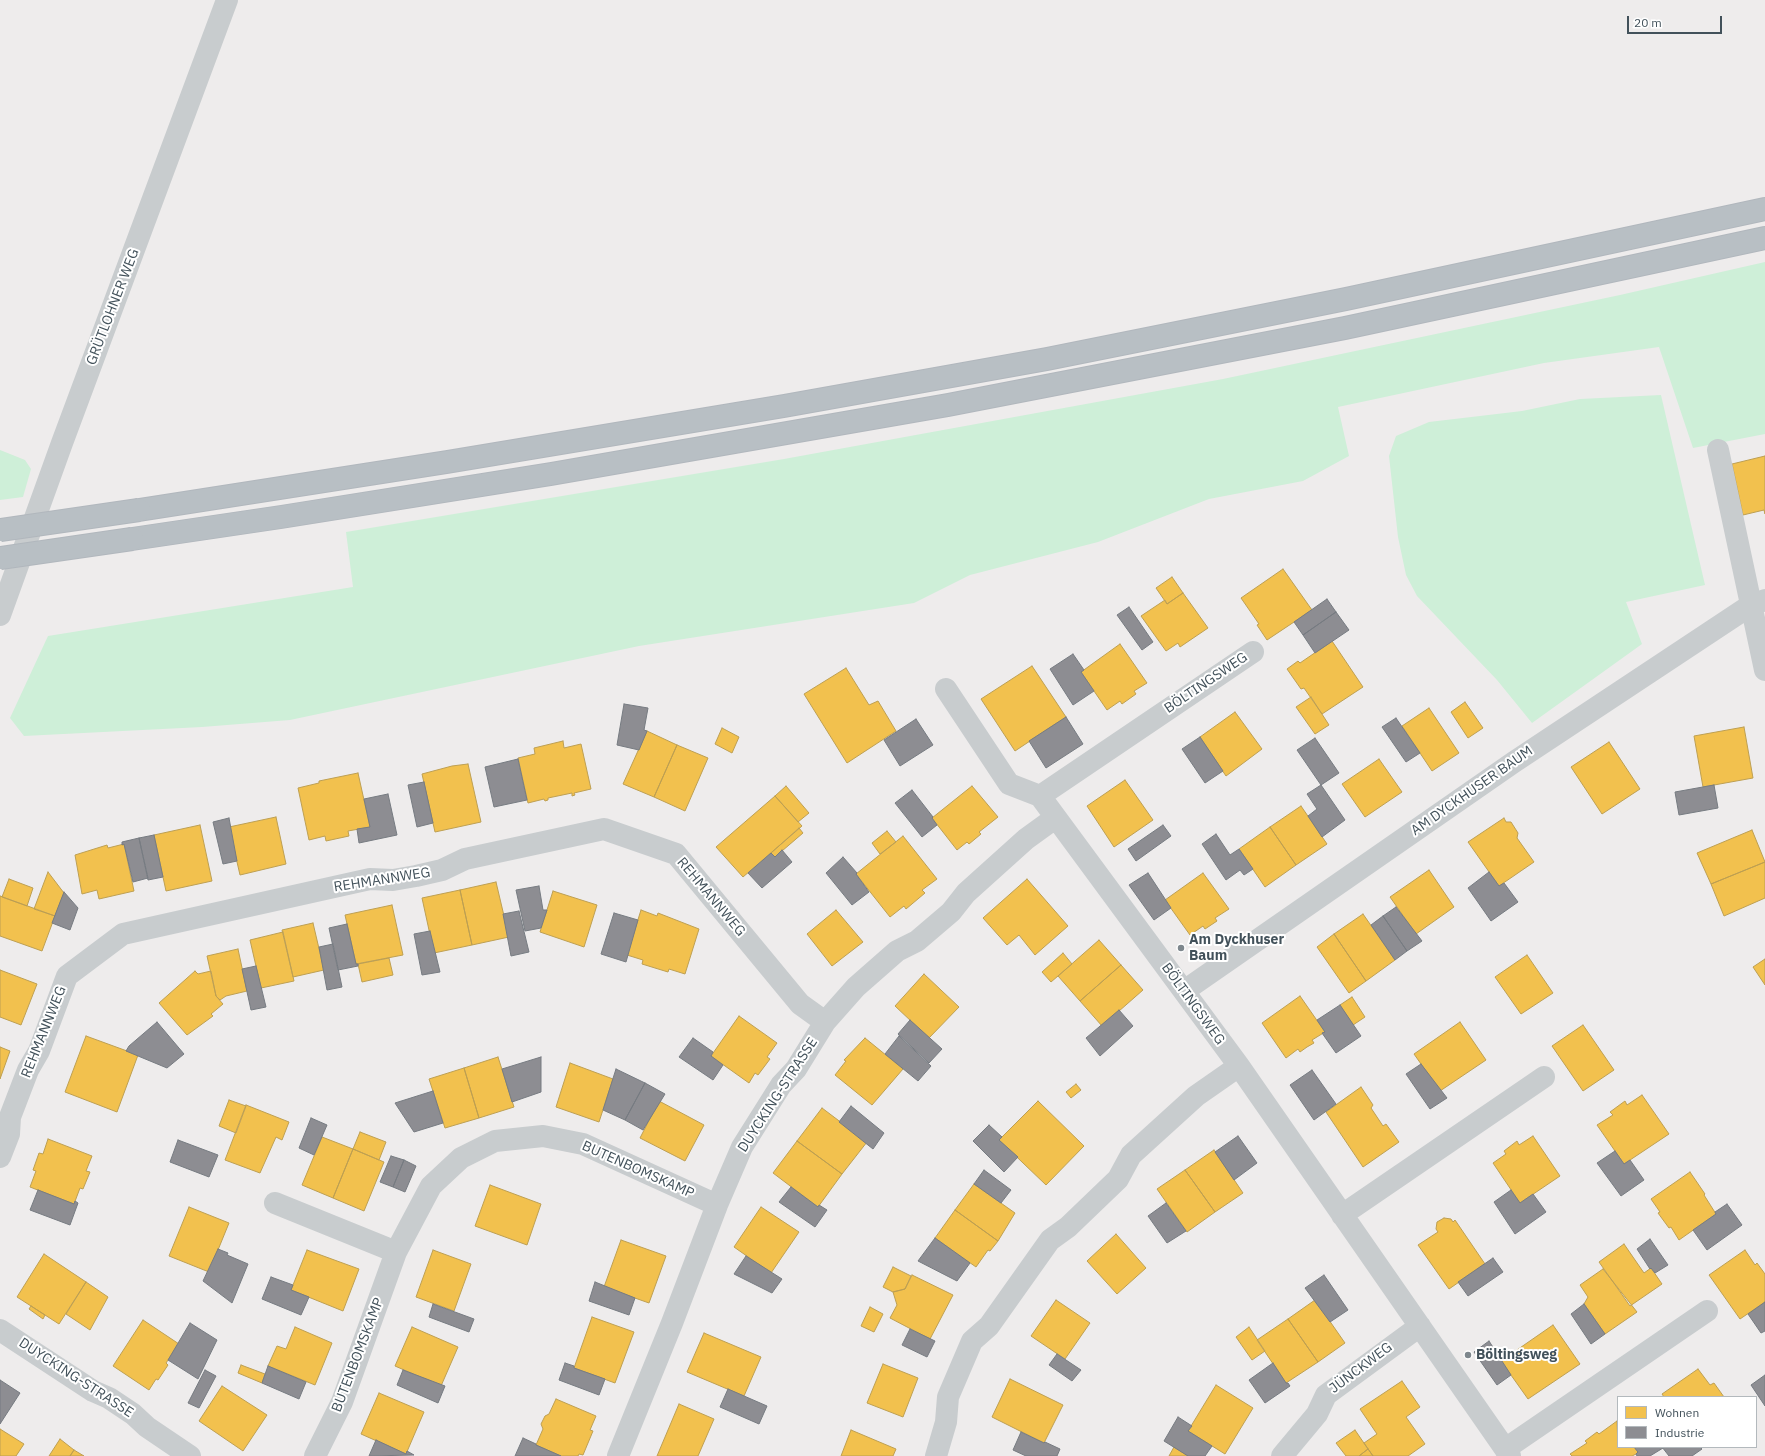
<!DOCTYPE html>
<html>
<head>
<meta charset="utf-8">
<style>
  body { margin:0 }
  #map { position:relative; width:1765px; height:1456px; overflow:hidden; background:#eeecec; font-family:"IBM Plex Sans",sans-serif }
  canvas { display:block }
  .legend { position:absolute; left:1617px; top:1396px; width:140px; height:52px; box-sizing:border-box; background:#fff; border:1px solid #b3b9bd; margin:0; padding:5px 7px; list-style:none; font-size:12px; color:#42515a }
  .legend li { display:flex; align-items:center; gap:8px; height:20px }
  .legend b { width:20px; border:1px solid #b3b9bd }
  .scale { position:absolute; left:1627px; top:16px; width:95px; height:18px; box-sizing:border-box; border:2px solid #42515a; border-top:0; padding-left:5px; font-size:12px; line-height:14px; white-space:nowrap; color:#42515a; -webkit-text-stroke:3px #fff; paint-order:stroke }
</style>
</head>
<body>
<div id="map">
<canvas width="1765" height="1456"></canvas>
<ul class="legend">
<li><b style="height:11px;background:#f2c14e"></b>Wohnen</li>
<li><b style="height:11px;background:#8d8d92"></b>Industrie</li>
</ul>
<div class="scale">20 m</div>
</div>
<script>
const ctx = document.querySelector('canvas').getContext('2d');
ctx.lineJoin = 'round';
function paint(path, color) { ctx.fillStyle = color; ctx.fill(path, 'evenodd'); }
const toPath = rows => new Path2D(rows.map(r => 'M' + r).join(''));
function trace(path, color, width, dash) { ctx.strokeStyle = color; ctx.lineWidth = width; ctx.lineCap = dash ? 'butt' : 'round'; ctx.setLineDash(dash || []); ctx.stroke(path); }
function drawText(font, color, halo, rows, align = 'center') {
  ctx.font = font + ' "IBM Plex Sans",sans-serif'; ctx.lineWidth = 4; ctx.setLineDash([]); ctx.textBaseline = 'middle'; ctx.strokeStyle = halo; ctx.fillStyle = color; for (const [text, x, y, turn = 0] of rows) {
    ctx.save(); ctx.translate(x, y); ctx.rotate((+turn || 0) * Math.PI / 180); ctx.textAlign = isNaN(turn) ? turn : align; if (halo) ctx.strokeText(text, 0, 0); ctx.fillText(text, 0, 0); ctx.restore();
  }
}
paint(toPath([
  [1765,262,1765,434,1693,448,1659,347,1544,363,1338,407,1349,456,1303,481,1209,499,1098,542,970,575,914,603,639,646,290,720,202,727,24,736,10,718,48,636,353,587,346,532,784,459,1223,379,1620,295],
  [1661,395,1705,585,1626,602,1642,644,1532,723,1497,680,1417,596,1406,575,1398,537,1389,456,1396,436,1429,422,1522,411,1580,399],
  [0,450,25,460,31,469,23,497,0,500]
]), '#ceefd8');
const homes = toPath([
  [1765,456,1765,514,1764,510,1743,515,1732,464,1765,456],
  [1283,569,1312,610,1267,640,1257,625,1259,624,1241,598,1283,569],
  [1172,577,1183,593,1167,604,1156,588,1172,577],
  [1183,593,1208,628,1180,647,1178,643,1166,651,1141,616,1165,600,1167,604,1183,593],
  [1332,641,1363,687,1322,714,1304,688,1301,689,1287,669,1298,661,1300,663,1332,641],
  [1120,644,1147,683,1134,691,1136,694,1122,704,1120,701,1107,710,1081,672,1120,644],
  [1032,666,1066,717,1015,751,981,699,1032,666],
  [846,668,869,705,878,701,896,731,847,763,804,694,846,668],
  [1311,697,1329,725,1315,734,1296,707,1311,697],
  [1465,702,1483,728,1468,738,1451,712,1465,702],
  [1429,708,1459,753,1432,771,1402,726,1429,708],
  [1235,712,1262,749,1226,776,1200,737,1235,712],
  [1744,727,1753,778,1703,787,1694,736,1744,727],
  [722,728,739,737,732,753,715,744,722,728],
  [647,731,677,745,654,797,623,784,647,731],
  [563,741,564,748,581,744,591,789,574,793,575,795,572,796,572,793,548,798,548,800,545,801,544,799,528,803,518,758,535,754,534,748,563,741],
  [1609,742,1640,789,1602,814,1571,767,1609,742],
  [677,745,708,758,685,811,654,797,677,745],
  [1379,759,1402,792,1365,817,1342,784,1379,759],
  [468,764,481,822,435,832,422,774,452,766,468,764],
  [358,773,370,827,348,831,349,836,326,841,325,836,309,840,298,788,319,783,319,781,358,773],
  [1125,780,1153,820,1114,847,1087,806,1125,780],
  [786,786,809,813,798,822,775,796,786,786],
  [972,786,998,817,979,832,981,834,969,844,967,842,957,850,932,818,972,786],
  [775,796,802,826,743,877,716,847,775,796],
  [1301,806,1327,844,1296,865,1270,827,1301,806],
  [276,817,286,864,240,875,229,827,276,817],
  [1504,818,1506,822,1511,822,1518,833,1517,838,1534,862,1499,886,1468,842,1504,818],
  [200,825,212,881,166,891,154,835,200,825],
  [1270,827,1296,865,1265,887,1239,849,1270,827],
  [799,828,803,833,775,857,771,853,799,828],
  [1752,830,1765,862,1711,884,1697,853,1752,830],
  [887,831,896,842,880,854,872,843,887,831],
  [903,836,937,879,922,890,925,893,906,909,904,906,890,917,856,874,903,836],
  [124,844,134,891,99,899,97,890,82,894,75,855,107,845,108,848,124,844],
  [1765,862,1765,898,1724,916,1711,884,1765,862],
  [1429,870,1454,907,1416,934,1390,897,1429,870],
  [48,872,64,893,55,916,34,909,48,872],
  [1203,873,1229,909,1215,918,1217,921,1205,929,1203,926,1190,935,1165,900,1203,873],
  [9,879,33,888,27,906,2,897,9,879],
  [1027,879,1068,926,1035,955,1019,935,1007,945,983,918,1027,879],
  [496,882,509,937,472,945,460,890,496,882],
  [460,890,472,945,434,953,422,898,460,890],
  [553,891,597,905,584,947,540,932,553,891],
  [0,896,55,916,42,951,0,936,0,896],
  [392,905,403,955,356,964,345,915,392,905],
  [641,910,657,916,658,913,699,929,685,974,669,969,668,972,642,964,643,960,627,955,641,910],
  [836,910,863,942,832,966,807,934,836,910],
  [1363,914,1395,960,1366,981,1334,934,1363,914],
  [313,923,324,970,293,977,282,930,313,923],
  [283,932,294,981,261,988,250,940,283,932],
  [1334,934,1366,981,1349,993,1317,947,1334,934],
  [1099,940,1121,965,1080,1001,1058,976,1099,940],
  [238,949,247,991,226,996,220,1000,216,996,207,956,238,949],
  [1063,953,1072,964,1051,982,1042,972,1063,953],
  [1527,955,1553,993,1521,1014,1495,977,1527,955],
  [389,958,393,975,362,982,358,964,389,958],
  [1765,959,1765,985,1753,967,1765,959],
  [1121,965,1143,990,1102,1026,1080,1001,1121,965],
  [0,970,37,984,21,1025,0,1017,0,970],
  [195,971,198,974,211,971,216,996,223,1004,211,1014,213,1016,187,1035,159,1003,195,971],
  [924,974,959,1007,929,1038,895,1006,924,974],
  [1300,996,1325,1032,1312,1040,1314,1043,1307,1047,1300,1052,1298,1049,1286,1058,1262,1023,1300,996],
  [1352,997,1365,1017,1353,1025,1340,1005,1352,997],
  [739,1016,777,1043,767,1057,770,1059,758,1075,755,1073,749,1083,711,1056,739,1016],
  [1460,1022,1486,1060,1440,1091,1414,1054,1460,1022],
  [1583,1025,1614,1070,1583,1091,1552,1046,1583,1025],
  [86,1036,138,1055,117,1112,65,1092,86,1036],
  [865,1038,903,1069,872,1105,835,1075,846,1061,844,1060,865,1038],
  [0,1047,10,1051,0,1079,0,1047],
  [498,1057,514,1107,479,1118,464,1068,498,1057],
  [570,1063,613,1079,599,1122,556,1107,570,1063],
  [464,1068,479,1118,445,1128,429,1079,464,1068],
  [1076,1084,1081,1090,1071,1098,1066,1092,1076,1084],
  [1361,1087,1373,1105,1371,1108,1383,1126,1386,1124,1399,1142,1363,1167,1326,1112,1361,1087],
  [1642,1095,1669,1134,1624,1164,1597,1125,1613,1115,1610,1112,1625,1101,1627,1105,1642,1095],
  [229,1100,246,1106,236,1133,219,1126,229,1100],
  [659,1101,704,1125,685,1161,640,1138,659,1101],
  [1038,1101,1084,1146,1046,1185,999,1140,1038,1101],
  [246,1105,289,1122,282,1140,276,1137,260,1173,225,1160,246,1105],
  [822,1108,867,1142,842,1174,797,1141,822,1108],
  [360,1132,386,1142,379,1160,353,1149,360,1132],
  [1533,1136,1560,1176,1520,1203,1493,1163,1506,1154,1504,1151,1517,1141,1519,1145,1533,1136],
  [322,1137,353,1149,333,1198,302,1185,322,1137],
  [48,1139,92,1156,86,1171,90,1172,83,1189,80,1188,74,1204,30,1187,36,1171,33,1170,39,1153,43,1154,48,1139],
  [797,1141,842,1174,818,1207,773,1173,797,1141],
  [353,1149,384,1162,364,1211,333,1198,353,1149],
  [1214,1150,1243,1193,1215,1212,1185,1170,1214,1150],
  [1185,1170,1215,1212,1187,1232,1157,1189,1185,1170],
  [1690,1172,1705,1194,1704,1195,1716,1214,1679,1240,1671,1227,1669,1228,1658,1213,1660,1212,1651,1199,1690,1172],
  [974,1184,1015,1213,998,1241,955,1210,974,1184],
  [490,1185,541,1204,527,1245,475,1226,490,1185],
  [189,1207,229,1223,209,1272,169,1256,189,1207],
  [761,1207,799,1232,771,1273,734,1247,761,1207],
  [955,1210,998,1241,990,1251,988,1250,976,1267,935,1238,955,1210],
  [1444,1218,1451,1219,1453,1222,1455,1220,1485,1264,1449,1289,1418,1245,1438,1232,1436,1229,1437,1222,1444,1218],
  [1116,1234,1146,1268,1117,1294,1087,1261,1116,1234],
  [621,1240,666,1256,649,1303,604,1287,621,1240],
  [1624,1244,1644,1273,1651,1268,1662,1284,1630,1306,1599,1262,1624,1244],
  [307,1250,359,1269,343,1311,291,1290,307,1250],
  [433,1250,471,1264,454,1311,416,1297,433,1250],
  [1745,1250,1755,1265,1757,1263,1765,1274,1765,1302,1740,1319,1709,1275,1745,1250],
  [44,1254,86,1282,59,1324,17,1297,44,1254],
  [893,1267,911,1276,905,1289,893,1292,883,1287,893,1267],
  [1603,1269,1637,1312,1605,1334,1584,1304,1588,1297,1580,1285,1603,1269],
  [912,1275,953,1295,930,1339,890,1318,897,1305,893,1292,905,1289,912,1275],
  [86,1282,108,1297,90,1330,66,1314,86,1282],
  [1056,1300,1090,1323,1065,1359,1031,1336,1056,1300],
  [1315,1300,1345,1343,1318,1362,1288,1319,1315,1300],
  [31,1306,45,1315,43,1319,29,1309,31,1306],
  [870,1307,883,1314,874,1332,861,1326,870,1307],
  [592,1317,634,1332,615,1383,574,1368,592,1317],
  [1288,1319,1318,1362,1286,1383,1257,1340,1288,1319],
  [143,1320,179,1344,166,1363,168,1365,158,1380,156,1379,149,1390,113,1366,143,1320],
  [1553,1325,1580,1364,1528,1399,1501,1361,1553,1325],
  [295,1327,332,1343,315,1385,268,1366,277,1346,286,1349,295,1327],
  [412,1327,458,1347,441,1386,395,1366,412,1327],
  [1249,1327,1265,1351,1252,1360,1236,1337,1249,1327],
  [704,1333,761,1357,744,1396,687,1372,704,1333],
  [883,1364,918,1378,903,1417,867,1403,883,1364],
  [241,1365,265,1374,262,1383,238,1373,241,1365],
  [1698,1369,1710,1385,1714,1383,1724,1397,1664,1397,1662,1394,1698,1369],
  [1010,1379,1063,1405,1044,1443,992,1417,1010,1379],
  [1402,1381,1420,1407,1406,1417,1425,1444,1408,1456,1373,1456,1364,1443,1377,1434,1360,1409,1402,1381],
  [1216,1385,1253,1408,1225,1454,1188,1431,1216,1385],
  [222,1386,267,1415,243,1451,199,1421,222,1386],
  [379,1393,424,1412,406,1454,361,1434,379,1393],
  [556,1399,596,1416,590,1430,593,1431,583,1455,579,1454,578,1456,561,1456,536,1445,543,1429,541,1424,545,1416,549,1414,556,1399],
  [679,1404,714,1419,698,1456,657,1456,679,1404],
  [1617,1421,1618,1447,1634,1447,1638,1452,1636,1454,1632,1456,1572,1456,1570,1454,1587,1443,1585,1441,1597,1432,1599,1434,1617,1421],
  [0,1429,24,1444,16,1456,0,1456,0,1429],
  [851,1430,896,1449,893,1456,841,1456,851,1430],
  [1355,1430,1368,1449,1359,1456,1346,1456,1336,1443,1355,1430],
  [60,1439,74,1450,70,1456,49,1456,60,1439],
  [1174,1447,1188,1456,1169,1456,1174,1447],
  [1368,1449,1373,1456,1359,1456,1368,1449],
  [74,1450,84,1456,70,1456,74,1450]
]);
paint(homes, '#f2c14e');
trace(homes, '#bd9f52', 1);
const industry = toPath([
  [1327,599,1336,612,1303,635,1294,622,1327,599],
  [1129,607,1153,642,1142,650,1117,615,1129,607],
  [1336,612,1349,630,1315,653,1303,635,1336,612],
  [1073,654,1084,670,1081,672,1094,691,1073,705,1050,669,1073,654],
  [624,704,648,708,644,730,647,731,639,750,617,745,624,704],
  [1066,717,1083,744,1046,768,1029,741,1066,717],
  [1396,718,1420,753,1406,762,1382,727,1396,718],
  [916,719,933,745,900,766,884,740,916,719],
  [1200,737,1223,771,1205,783,1182,749,1200,737],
  [1315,738,1339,773,1321,785,1297,750,1315,738],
  [518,759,527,800,494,807,485,767,518,759],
  [424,782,433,823,417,827,408,785,424,782],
  [1321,785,1345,820,1322,837,1308,816,1317,809,1307,794,1321,785],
  [1714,785,1718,808,1679,815,1675,792,1714,785],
  [912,790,933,817,932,818,937,825,922,837,895,803,912,790],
  [388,794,397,835,359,843,357,829,370,827,364,799,388,794],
  [229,818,237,861,223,864,213,822,229,818],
  [1163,825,1171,836,1136,861,1128,849,1163,825],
  [1216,834,1230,855,1239,849,1253,869,1244,875,1240,870,1226,880,1202,844,1216,834],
  [154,835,163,877,148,880,139,838,154,835],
  [139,838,148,878,133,882,124,844,122,845,122,842,139,838],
  [782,850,792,862,762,888,748,873,771,853,775,857,782,850],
  [843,857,857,873,856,874,869,892,852,905,826,873,843,857],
  [1489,872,1499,886,1504,883,1518,902,1491,921,1468,888,1489,872],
  [1148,873,1171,908,1154,920,1129,885,1148,873],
  [539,886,543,910,547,910,541,928,525,931,516,890,539,886],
  [64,892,78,908,70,930,52,923,64,892],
  [1396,907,1422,941,1407,951,1383,916,1396,907],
  [519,911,529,952,511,956,503,914,519,911],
  [614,913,638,920,626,962,601,954,614,913],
  [1383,916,1407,951,1395,960,1371,925,1383,916],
  [347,924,356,964,358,964,358,966,338,970,329,928,347,924],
  [430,931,440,972,422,975,414,934,430,931],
  [333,944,342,987,327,990,319,947,333,944],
  [256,966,266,1007,251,1010,242,969,256,966],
  [1340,1005,1361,1036,1336,1053,1322,1033,1325,1032,1317,1020,1340,1005],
  [1119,1010,1133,1026,1100,1056,1086,1038,1119,1010],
  [910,1020,942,1049,929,1063,898,1034,910,1020],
  [157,1022,184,1054,167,1068,126,1051,129,1046,157,1022],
  [899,1036,931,1066,918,1081,885,1054,899,1036],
  [693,1038,713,1052,711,1056,723,1065,713,1080,679,1057,693,1038],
  [541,1057,541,1092,512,1102,502,1069,541,1057],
  [1421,1064,1447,1098,1430,1109,1406,1074,1421,1064],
  [616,1069,645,1083,625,1120,603,1110,616,1069],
  [1312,1070,1336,1104,1314,1120,1290,1085,1312,1070],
  [645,1083,665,1094,643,1130,625,1120,645,1083],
  [433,1091,443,1123,414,1132,395,1103,433,1091],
  [851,1106,884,1133,873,1149,839,1122,851,1106],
  [311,1118,327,1125,314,1155,299,1148,311,1118],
  [989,1125,1002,1137,999,1140,1018,1157,1004,1172,973,1141,989,1125],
  [1238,1136,1257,1163,1234,1180,1215,1152,1238,1136],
  [178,1140,218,1155,209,1177,170,1162,178,1140],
  [1615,1151,1624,1164,1630,1160,1644,1180,1621,1196,1597,1163,1615,1151],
  [391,1156,404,1160,393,1187,380,1182,391,1156],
  [404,1160,416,1166,405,1192,393,1187,404,1160],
  [984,1170,1011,1190,1001,1203,974,1184,984,1170],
  [791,1187,818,1207,819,1205,827,1210,815,1227,779,1202,791,1187],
  [38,1190,74,1204,75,1201,78,1203,70,1225,30,1210,38,1190],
  [1511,1190,1520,1203,1533,1194,1546,1212,1515,1234,1494,1202,1511,1190],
  [1166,1203,1186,1231,1167,1243,1148,1216,1166,1203],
  [1727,1204,1742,1225,1707,1250,1693,1230,1716,1214,1715,1212,1727,1204],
  [935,1238,970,1263,957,1281,918,1261,935,1238],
  [1650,1239,1668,1265,1655,1273,1651,1268,1650,1269,1637,1249,1650,1239],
  [218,1249,228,1253,227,1255,248,1264,232,1303,203,1281,218,1249],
  [746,1256,782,1279,772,1293,734,1274,746,1256],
  [1493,1258,1503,1272,1468,1296,1458,1282,1493,1258],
  [1324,1275,1348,1310,1330,1322,1305,1288,1324,1275],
  [271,1277,293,1285,291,1290,309,1297,301,1315,262,1299,271,1277],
  [595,1282,635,1298,629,1315,589,1301,595,1282],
  [1765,1302,1765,1331,1761,1333,1748,1314,1765,1302],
  [433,1304,474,1319,469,1332,429,1317,433,1304],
  [1584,1304,1605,1334,1591,1344,1571,1314,1584,1304],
  [190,1323,217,1340,198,1379,168,1360,190,1323],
  [910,1329,935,1341,927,1357,902,1345,910,1329],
  [1489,1341,1511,1375,1497,1385,1474,1352,1489,1341],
  [1057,1354,1081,1370,1072,1381,1049,1365,1057,1354],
  [565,1363,574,1366,574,1368,605,1379,599,1395,559,1380,565,1363],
  [1273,1363,1286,1383,1288,1383,1290,1386,1265,1403,1249,1380,1273,1363],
  [268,1366,306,1382,299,1399,262,1383,268,1366],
  [205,1370,216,1376,199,1408,188,1403,205,1370],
  [403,1370,445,1386,438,1403,397,1385,403,1370],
  [1765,1375,1765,1406,1751,1385,1765,1375],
  [0,1380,20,1393,0,1424,0,1380],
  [728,1389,767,1406,759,1424,720,1407,728,1389],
  [1178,1417,1192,1426,1188,1431,1212,1446,1205,1456,1188,1456,1164,1441,1178,1417],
  [1021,1432,1044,1443,1045,1442,1060,1449,1057,1456,1026,1456,1013,1450,1021,1432],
  [523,1438,536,1444,536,1445,561,1456,515,1456,523,1438],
  [376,1440,406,1454,407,1451,414,1455,369,1456,376,1440],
  [1634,1447,1662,1447,1663,1448,1650,1456,1637,1456,1636,1454,1638,1452,1634,1447],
  [1662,1447,1700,1447,1702,1449,1692,1456,1669,1456,1662,1447]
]);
paint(industry, '#8d8d92');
trace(industry, '#767b81', 1);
const highway = toPath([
  [139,510,447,462,784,406,1047,359,1346,299,1765,209],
  [132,539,281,517,551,474,948,405,1345,328,1765,238]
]);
trace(highway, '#b1b7bd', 24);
trace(toPath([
  [1718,450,1765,670],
  [0,615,62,443,227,0],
  [946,689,1009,784,1040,796,1239,1066,1510,1456],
  [1040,796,1253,652],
  [1184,991,1514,762,1751,605,1765,600],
  [0,1157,9,1134,10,1117,28,1070,39,1051,67,976,123,934,370,879,393,880,416,876,442,870,465,859,604,829,676,854,800,1004,825,1022],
  [275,1203,396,1252],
  [1342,1215,1544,1077],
  [0,1330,93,1391,109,1398,133,1414,147,1427,190,1456],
  [1505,1449,1707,1311],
  [315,1456,342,1402,396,1252,431,1186,461,1158,495,1141,543,1136,583,1144,717,1205],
  [618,1456,672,1323,717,1205,742,1147,781,1085,796,1069,825,1022,856,987,897,951,917,941,951,912,966,893,1026,839,1055,818],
  [936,1456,946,1422,948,1397,972,1341,989,1326,1050,1240,1068,1227,1118,1179,1131,1155,1196,1096,1239,1066],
  [1282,1456,1317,1414,1326,1395,1420,1326]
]), '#c8ccce', 22);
trace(highway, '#b8bfc4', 22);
const highwayBridge = toPath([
  [0,530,139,510],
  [0,558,132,539]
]);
trace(highwayBridge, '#b1b7bd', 24, []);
trace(highwayBridge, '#b8bfc4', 22);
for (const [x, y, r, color] of [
  [1181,948,4,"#7e878d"],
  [1468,1355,4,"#7e878d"]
]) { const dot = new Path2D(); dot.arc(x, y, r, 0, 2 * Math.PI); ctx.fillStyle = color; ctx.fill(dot); trace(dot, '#fff', 1.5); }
drawText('14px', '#42515a', '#fff', [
  ["GRÜTLOHNER WEG",113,307,-69],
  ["BÖLTINGSWEG",1206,683,-34],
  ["AM DYCKHUSER BAUM",1472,791,-35],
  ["REHMANNWEG",382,880,-9],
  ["REHMANNWEG",711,897,50],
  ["BÖLTINGSWEG",1193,1004,54],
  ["REHMANNWEG",44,1032,-68],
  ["DUYCKING-STRASSE",778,1095,-57],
  ["BUTENBOMSKAMP",638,1170,24],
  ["BUTENBOMSKAMP",358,1355,-69],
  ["JÜNCKWEG",1361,1368,-37],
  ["DUYCKING-STRASSE",76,1378,33]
]);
drawText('bold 14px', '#42515a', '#fff', [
  ["Am Dyckhuser",1189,940],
  ["Baum",1189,956],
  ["Böltingsweg",1476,1355]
], 'left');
</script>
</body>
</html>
